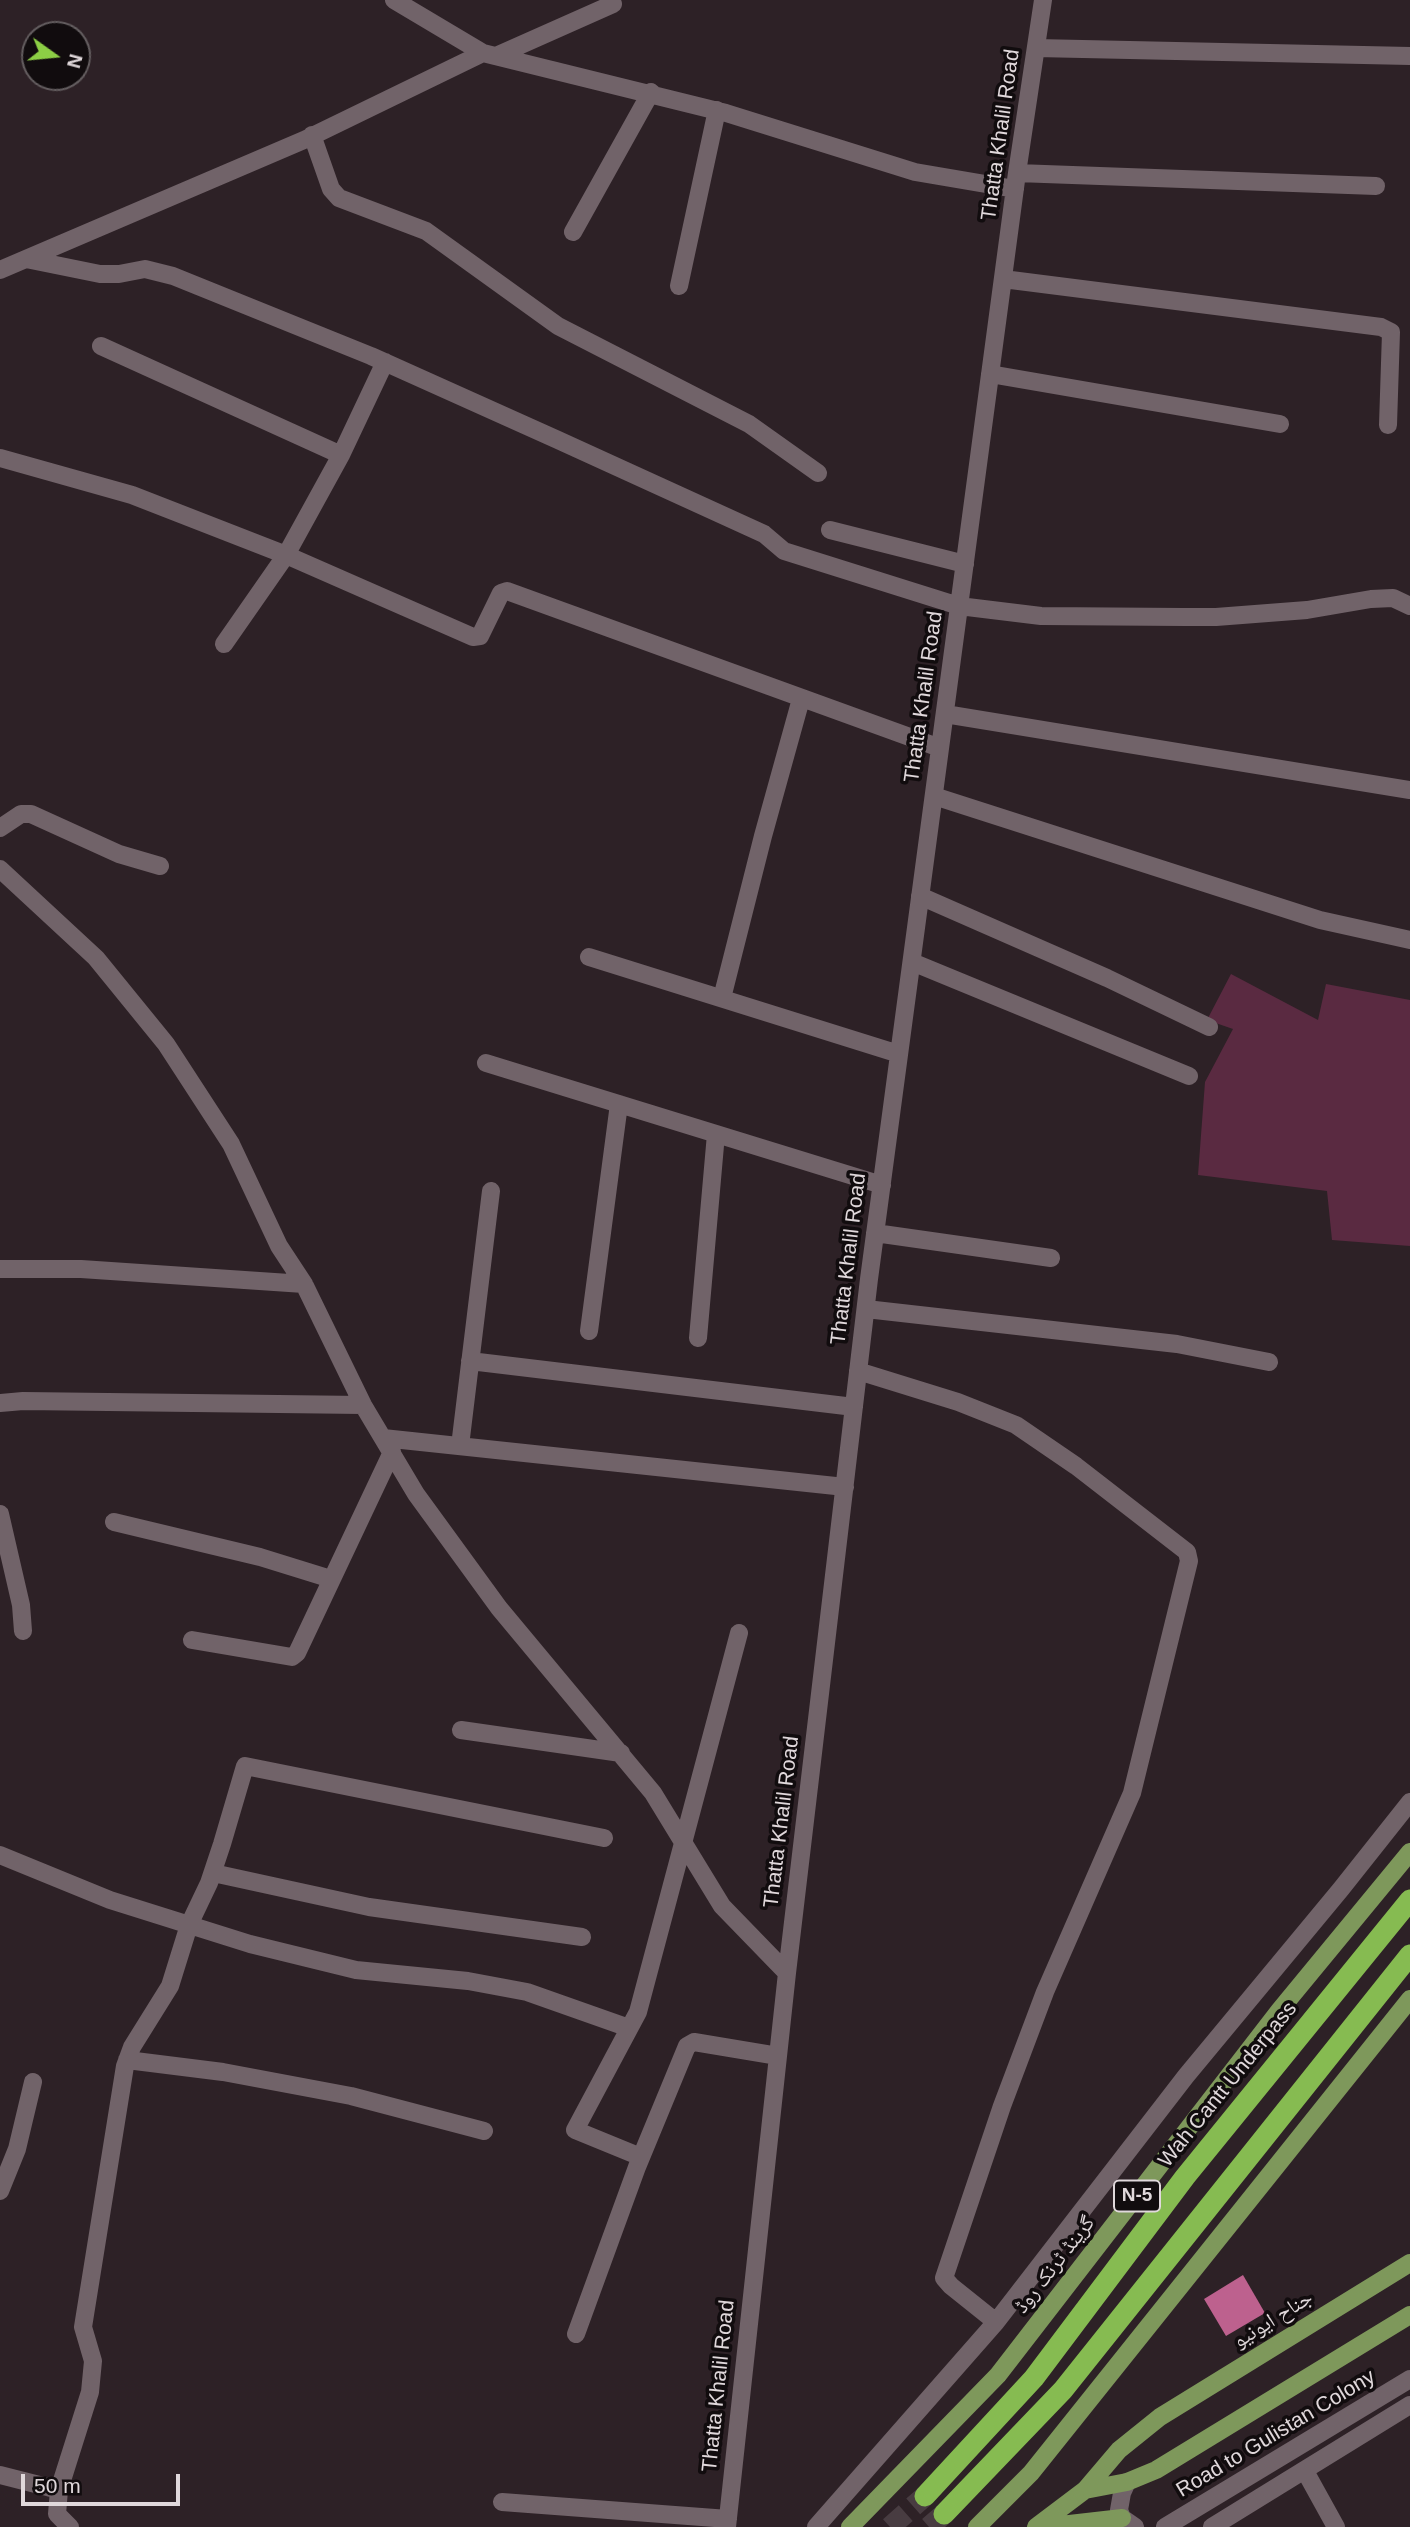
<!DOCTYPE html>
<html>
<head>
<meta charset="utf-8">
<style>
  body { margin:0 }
  #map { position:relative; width:1410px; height:2527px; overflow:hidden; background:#2d2126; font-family:Arial,sans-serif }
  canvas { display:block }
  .north { position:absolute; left:21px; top:21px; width:70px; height:70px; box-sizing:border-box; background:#110c0e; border:2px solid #645e60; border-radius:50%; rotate:105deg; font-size:19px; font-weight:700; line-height:28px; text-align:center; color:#e0d8db }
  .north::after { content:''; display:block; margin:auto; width:24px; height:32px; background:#8cce45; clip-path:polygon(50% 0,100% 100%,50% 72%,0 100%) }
  .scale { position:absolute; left:21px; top:2474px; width:159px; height:32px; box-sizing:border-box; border:4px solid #e0d8db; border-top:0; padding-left:9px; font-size:21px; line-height:24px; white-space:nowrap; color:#e0d8db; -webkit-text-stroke:5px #110c0e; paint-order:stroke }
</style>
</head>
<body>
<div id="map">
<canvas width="1410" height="2527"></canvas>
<div class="north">N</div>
<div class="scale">50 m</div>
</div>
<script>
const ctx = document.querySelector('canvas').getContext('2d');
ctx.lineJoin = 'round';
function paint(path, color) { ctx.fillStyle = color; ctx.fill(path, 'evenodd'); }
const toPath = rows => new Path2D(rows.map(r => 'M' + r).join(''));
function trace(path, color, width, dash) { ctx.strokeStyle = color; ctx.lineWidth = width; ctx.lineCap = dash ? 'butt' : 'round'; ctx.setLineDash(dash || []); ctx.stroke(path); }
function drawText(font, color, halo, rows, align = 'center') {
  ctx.font = font + ' Arial,"Noto Naskh Arabic",sans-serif'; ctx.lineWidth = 7; ctx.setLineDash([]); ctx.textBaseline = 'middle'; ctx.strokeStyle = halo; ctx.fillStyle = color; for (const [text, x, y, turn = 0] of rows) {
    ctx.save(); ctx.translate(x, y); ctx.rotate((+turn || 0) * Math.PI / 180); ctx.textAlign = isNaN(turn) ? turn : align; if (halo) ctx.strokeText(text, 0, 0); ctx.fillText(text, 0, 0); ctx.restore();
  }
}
paint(toPath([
  [1231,974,1318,1020,1326,984,1410,1000,1410,1246,1332,1240,1327,1191,1198,1175,1205,1082,1233,1029,1207,1020]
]), '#5a2a41');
paint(toPath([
  [1243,2275,1265,2313,1226,2336,1204,2299]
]), '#bd618e');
trace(toPath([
  [890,2527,925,2496],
  [929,2527,944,2514]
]), '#483c41', 21, [21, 10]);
trace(toPath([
  [394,0,483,53],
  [1036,48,1410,56],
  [496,56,613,4],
  [312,135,331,189,339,198,426,231,558,326,749,424,818,473],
  [1017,173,1376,186],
  [573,232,651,92],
  [26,259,100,274,119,274,145,269,173,276,371,356,558,440,764,534,784,551,959,606,1041,616,1184,617,1216,617,1307,610,1371,599,1393,598,1410,606],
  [0,270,304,140,483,53,726,113,915,172,1015,189],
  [1003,279,1381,327,1391,332,1388,425],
  [679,286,717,110],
  [101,346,341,455],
  [990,374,1280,424],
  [0,458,132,495,286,555,473,637,480,636,501,593,507,591,940,748],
  [830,530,965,564],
  [224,644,286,555,341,455,385,362],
  [945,714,1410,790],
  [934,796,1320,920,1410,940],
  [0,828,21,814,31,814,119,854,160,866],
  [0,869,96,958,166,1044,231,1144,279,1246,304,1284,363,1405,416,1494,499,1608,653,1793,722,1906,787,1973],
  [920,896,1107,978,1209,1027],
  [589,957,899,1054],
  [912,962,1189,1076],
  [722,998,763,836,801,699],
  [486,1063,882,1185],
  [875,1233,1051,1258],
  [0,1269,81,1269,304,1284],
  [866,1309,1177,1344,1269,1362],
  [589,1331,619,1104],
  [698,1338,716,1134],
  [470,1361,854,1407],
  [858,1371,958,1402,1016,1425,1076,1466,1187,1552,1189,1561,1132,1793,1045,1992,1002,2106,944,2278,951,2286,996,2322],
  [0,1403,23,1401,363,1405],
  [383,1438,845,1487],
  [460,1446,491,1191],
  [0,1514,21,1605,23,1631],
  [114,1522,260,1557,331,1579],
  [192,1640,292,1657,297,1653,392,1452],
  [461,1730,621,1753],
  [0,1855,110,1900,250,1944,356,1970,468,1981,527,1992,629,2028],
  [213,1873,369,1907,582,1937],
  [127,2060,223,2072,351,2096,484,2131],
  [641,2157,575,2130,638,2012,739,1633],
  [0,2191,17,2149,33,2082],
  [576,2334,637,2167,687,2046,694,2042,778,2056],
  [1305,2471,1336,2527],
  [0,2475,59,2490],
  [1127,2482,1122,2493,1119,2510,1122,2518,1135,2527],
  [502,2502,728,2519],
  [70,2527,57,2514,59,2490,90,2392,93,2361,83,2327,125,2066,132,2047,170,1986,189,1925,209,1883,222,1844,245,1766,604,1838],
  [727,2527,787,1973,869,1279,1017,173,1043,0],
  [816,2527,996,2322,1186,2076,1341,1889,1410,1802],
  [1165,2527,1410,2379],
  [1212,2527,1410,2405]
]), '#716369', 18);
trace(toPath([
  [1085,2490,1127,2482,1156,2470,1410,2315],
  [850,2527,998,2375,1279,2011,1410,1852],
  [977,2527,1031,2473,1410,1999],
  [1036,2527,1085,2490,1119,2450,1160,2417,1410,2263],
  [1043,2527,1122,2518]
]), '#7e985b', 18);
trace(toPath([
  [925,2496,1034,2378,1185,2177,1410,1900],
  [944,2514,1063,2390,1410,1955]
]), '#86bb51', 21);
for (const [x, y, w] of [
  [1137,2196,46]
]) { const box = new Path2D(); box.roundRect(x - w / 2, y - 15.5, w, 31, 5); ctx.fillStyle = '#110c0e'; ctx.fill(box); trace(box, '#e0d8db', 2); }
drawText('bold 19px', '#e0d8db', null, [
  ["N-5",1137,2196]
]);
drawText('21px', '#e0d8db', '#110c0e', [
  ["Thatta Khalil Road",1001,135,-82],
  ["Thatta Khalil Road",924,697,-82],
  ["Thatta Khalil Road",849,1259,-83],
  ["Thatta Khalil Road",782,1822,-83],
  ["Wah Cantt Underpass",1228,2085,-51],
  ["گرینڈ ٹرنک روڈ",1055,2265,-52],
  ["جناح ایونیو",1273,2320,-32],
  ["Thatta Khalil Road",719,2386,-84],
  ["Road to Gulistan Colony",1276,2434,-31]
]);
</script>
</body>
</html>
